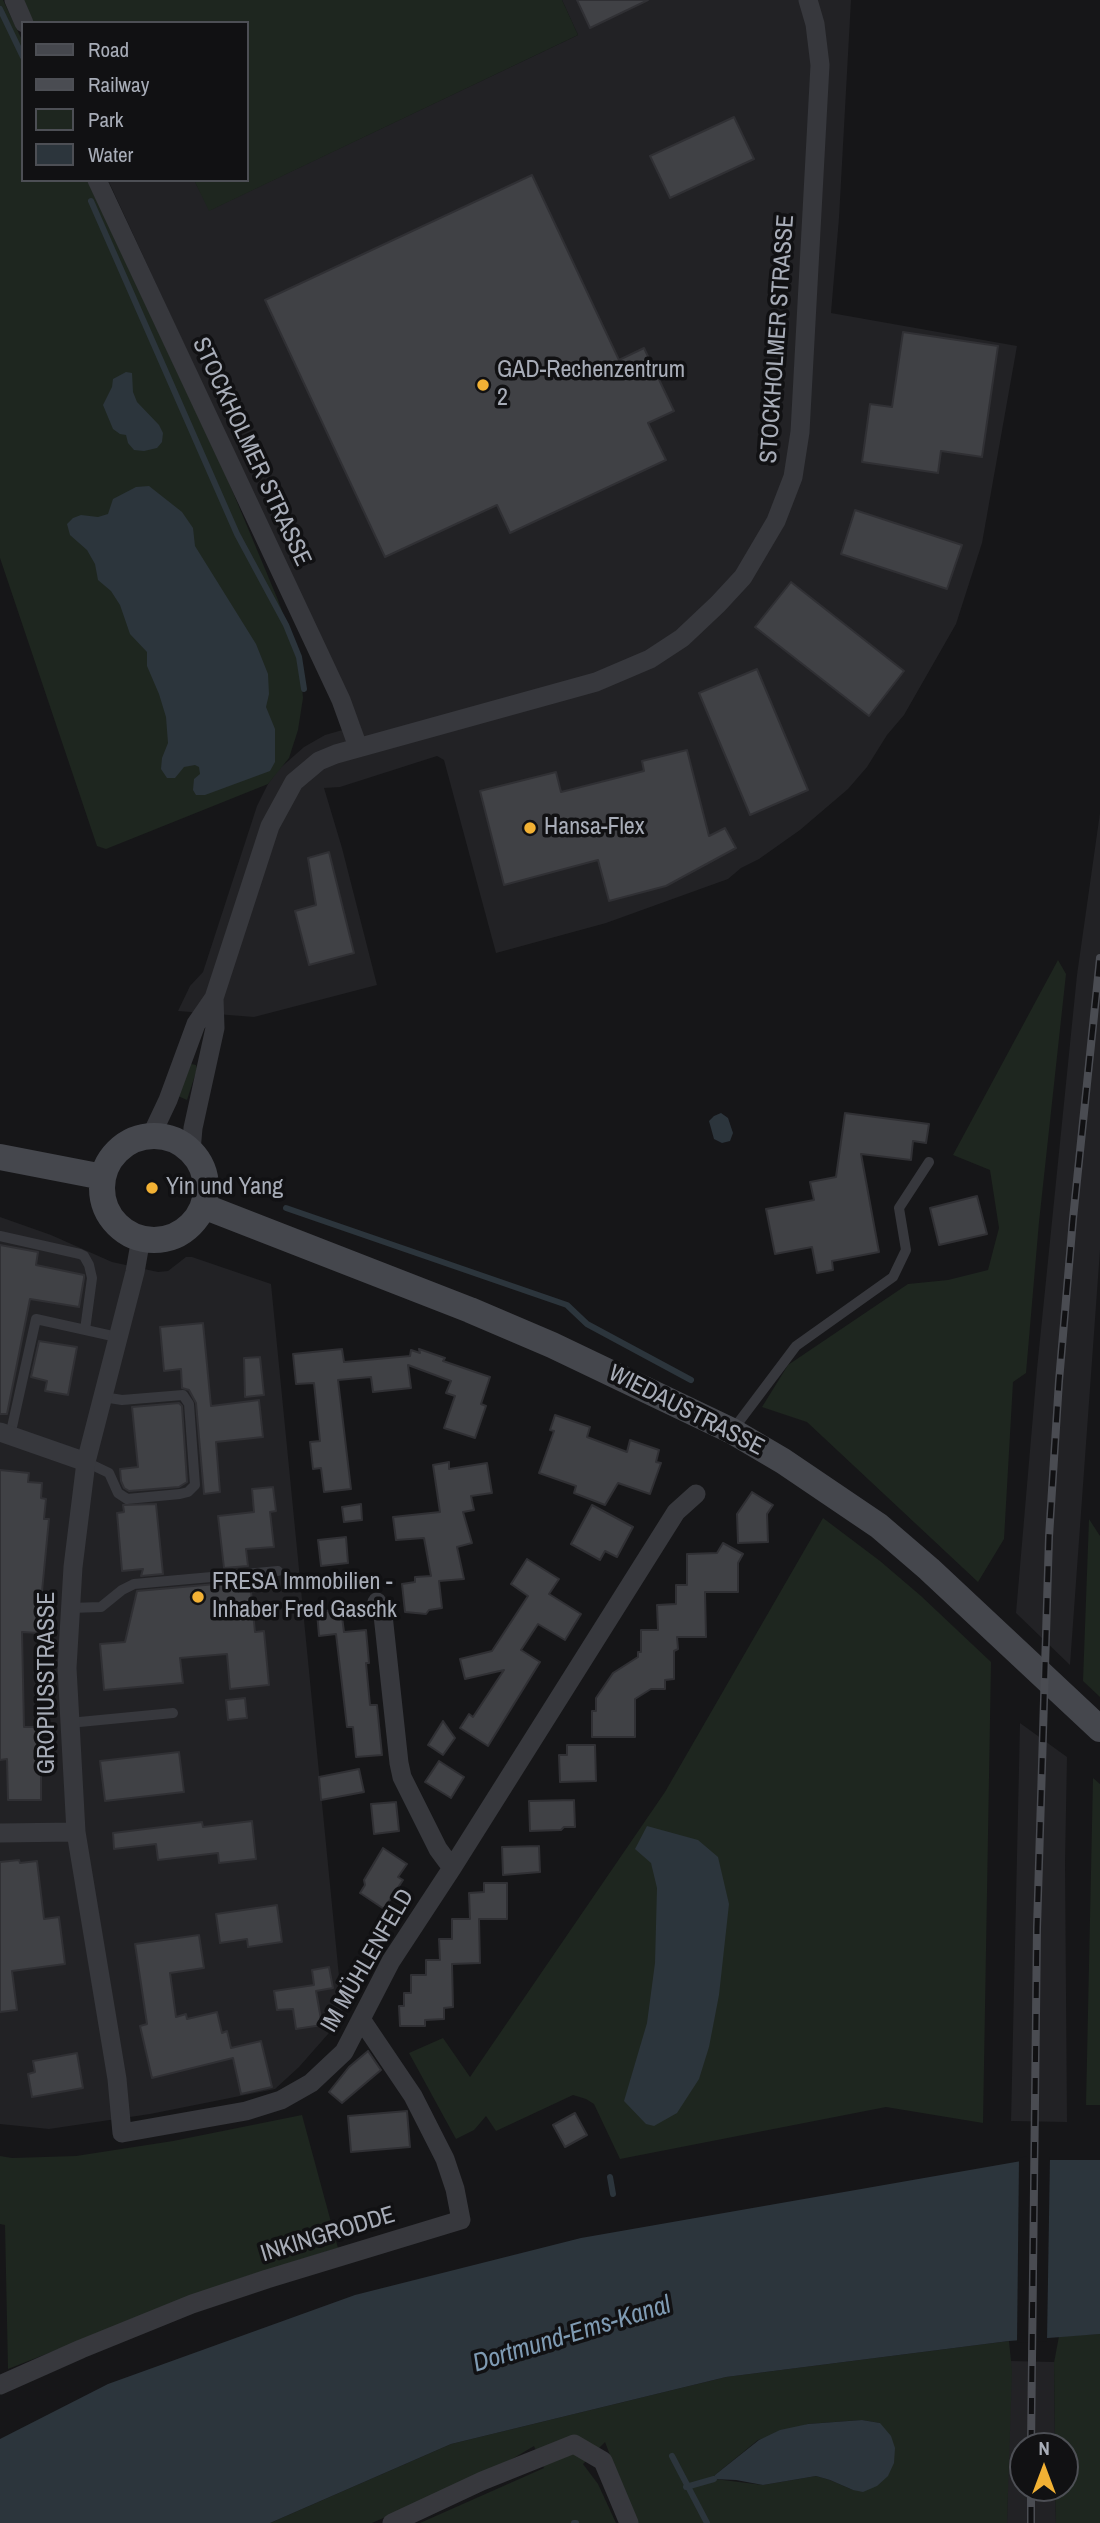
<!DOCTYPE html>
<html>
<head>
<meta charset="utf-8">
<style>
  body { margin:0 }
  #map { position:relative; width:1100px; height:2523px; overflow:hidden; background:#161618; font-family:"Archivo Narrow",sans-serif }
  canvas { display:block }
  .legend { position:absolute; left:21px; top:21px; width:228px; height:161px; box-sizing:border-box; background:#111113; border:2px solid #4d4f55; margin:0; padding:9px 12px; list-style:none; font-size:21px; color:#a8adb8 }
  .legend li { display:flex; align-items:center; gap:14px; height:35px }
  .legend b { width:35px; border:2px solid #4d4f55 }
  .north { position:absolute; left:1009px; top:2432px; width:70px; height:70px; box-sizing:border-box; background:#111113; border:2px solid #4d4f55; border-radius:50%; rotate:0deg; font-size:19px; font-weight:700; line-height:28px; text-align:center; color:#a8adb8 }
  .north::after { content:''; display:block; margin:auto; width:24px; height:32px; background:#f2b134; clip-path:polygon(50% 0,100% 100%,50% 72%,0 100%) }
</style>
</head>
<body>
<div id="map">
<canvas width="1100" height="2523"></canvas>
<ul class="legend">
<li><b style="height:9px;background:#45474d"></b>Road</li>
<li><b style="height:9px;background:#4a4c52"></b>Railway</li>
<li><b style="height:19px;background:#1e261f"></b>Park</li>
<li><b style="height:19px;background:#2c353c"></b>Water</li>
</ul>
<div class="north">N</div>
</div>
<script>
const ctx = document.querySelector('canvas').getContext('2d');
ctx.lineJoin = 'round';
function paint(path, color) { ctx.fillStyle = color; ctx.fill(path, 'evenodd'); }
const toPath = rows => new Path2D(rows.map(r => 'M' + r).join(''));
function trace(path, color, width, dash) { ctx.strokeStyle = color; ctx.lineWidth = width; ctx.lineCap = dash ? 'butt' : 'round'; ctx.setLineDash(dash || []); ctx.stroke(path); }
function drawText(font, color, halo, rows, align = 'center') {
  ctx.font = font + ' "Archivo Narrow",sans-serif'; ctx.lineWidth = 7; ctx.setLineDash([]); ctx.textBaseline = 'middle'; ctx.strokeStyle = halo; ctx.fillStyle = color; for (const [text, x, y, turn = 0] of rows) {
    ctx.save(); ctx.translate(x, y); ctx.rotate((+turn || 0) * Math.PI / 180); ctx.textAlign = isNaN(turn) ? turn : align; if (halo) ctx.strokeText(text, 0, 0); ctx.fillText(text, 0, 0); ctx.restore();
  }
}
paint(toPath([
  [562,0,851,0,839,218,831,313,1017,346,982,543,956,624,904,715,887,735,867,767,848,789,800,830,759,859,741,868,728,879,606,923,496,953,444,760,437,756,340,787,324,788,342,848,377,985,254,1017,178,1011,190,986,203,972,257,806,268,784,278,770,304,747,325,735,360,725,108,180,194,180,210,210,578,35],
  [1100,813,1100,1250,1070,1665,1016,1613,1037,1369,1077,975],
  [0,1217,51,1235,112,1262,158,1272,168,1271,186,1257,192,1257,271,1284,343,2017,299,2067,275,2089,150,2114,49,2129,0,2124],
  [1020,1723,1067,1757,1065,1863,1067,2122,1011,2121],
  [1010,2361,1054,2362,1055,2446,1023,2446,1023,2488,1055,2488,1056,2523,1007,2523]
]), '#222225');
paint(toPath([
  [0,0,3,0,23,42,23,180,87,180,227,478,278,600,293,641,301,675,303,698,298,730,289,758,268,784,106,849,97,846,0,558],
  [23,0,562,0,578,35,209,211,194,180,247,180,247,23,34,23],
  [1058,960,1066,974,1039,1222,1026,1373,1013,1382,1004,1539,978,1582,807,1422,762,1407,788,1365,908,1284,948,1280,988,1270,999,1228,990,1170,953,1155],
  [191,1064,196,1065,197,1069,187,1100,178,1096],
  [823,1518,880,1561,921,1596,991,1662,983,2123,886,2107,620,2159,594,2104,586,2099,573,2095,496,2131,486,2116,474,2130,456,2139,409,2053,443,2038,470,2077,665,1792],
  [1089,1519,1100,1536,1100,1697,1083,1681],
  [1093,1778,1100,1784,1100,2105,1086,2105],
  [302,2115,338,2248,232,2281,8,2369,5,2225,0,2224,0,2156,12,2158,76,2156,173,2141],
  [1100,2334,1100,2523,1056,2523,1055,2488,1065,2488,1065,2446,1055,2446,1054,2363,1059,2336],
  [1009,2341,1012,2371,1007,2523,636,2523,605,2442,583,2464,598,2484,616,2523,420,2523,544,2468,534,2446,497,2468,372,2523,270,2523,451,2444,726,2377],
  [862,2420,880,2423,853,2490,830,2480,816,2476,763,2485,715,2479,715,2475,758,2440,808,2424]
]), '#1e261f');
paint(toPath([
  [126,372,132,373,133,392,137,402,159,425,163,433,162,442,157,448,144,451,134,450,128,443,126,435,120,434,113,429,103,405,112,387,113,379],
  [149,486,182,512,193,528,195,546,256,644,268,674,269,694,266,707,275,729,275,762,270,771,205,795,196,795,193,790,194,779,200,774,199,767,195,765,184,767,175,778,167,778,161,769,162,758,168,743,166,717,159,694,147,666,147,652,130,634,120,605,111,591,98,580,95,564,87,550,70,535,67,524,73,518,81,515,98,517,108,514,113,499,136,487],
  [721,1113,728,1118,733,1133,730,1141,722,1143,714,1139,709,1121,714,1116],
  [647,1826,698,1840,718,1857,729,1904,719,1995,709,2047,699,2079,677,2113,654,2126,646,2124,624,2101,647,2023,655,1963,657,1888,651,1863,635,1849],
  [1027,2160,1100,2160,1100,2334,1009,2341,726,2377,451,2444,270,2523,0,2523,0,2439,108,2384,355,2295,581,2238],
  [862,2420,880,2423,891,2436,895,2448,894,2463,888,2476,877,2486,863,2492,853,2490,830,2480,816,2476,763,2485,736,2480,714,2479,715,2475,759,2440,780,2430,808,2424]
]), '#2c353c');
paint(toPath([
  [1027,2156,1050,2156,1047,2341,1017,2343,1019,2158]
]), '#161618');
trace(toPath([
  [0,9,23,57],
  [91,201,237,534,286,625,299,657,304,689],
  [286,1208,567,1305,587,1324,691,1380],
  [610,2177,613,2194],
  [672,2456,707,2523],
  [686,2487,714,2479],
  [574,2523,576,2523]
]), '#2c353c', 6);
const building = toPath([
  [577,0,648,0,590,28,577,0],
  [734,117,754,159,670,198,650,156,734,117],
  [532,175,619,360,644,348,674,411,648,423,666,460,510,533,497,505,385,557,265,300,532,175],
  [903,332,998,346,982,457,941,451,938,473,862,462,870,404,892,407,903,332],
  [855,510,962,545,947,589,841,554,855,510],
  [791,582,904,671,869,716,755,627,791,582],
  [757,669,808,790,750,815,699,693,757,669],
  [687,750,709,836,725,828,736,848,666,886,609,901,598,860,504,885,480,791,556,772,561,792,644,771,642,761,687,750],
  [329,852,354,953,309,965,295,911,316,905,308,858,329,852],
  [845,1113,929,1124,926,1143,913,1141,911,1160,861,1154,879,1252,832,1261,833,1270,817,1273,812,1247,775,1254,766,1209,814,1200,810,1182,836,1177,845,1113],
  [977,1196,987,1234,939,1245,930,1208,977,1196],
  [0,1245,38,1252,36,1265,84,1275,84,1278,79,1307,30,1299,7,1414,0,1414,0,1245],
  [203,1323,211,1406,259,1400,263,1437,216,1442,220,1492,204,1494,196,1403,189,1390,182,1388,181,1369,164,1371,160,1327,203,1323],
  [39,1341,77,1347,68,1395,45,1391,47,1381,31,1377,39,1341],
  [342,1349,344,1362,410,1356,411,1350,420,1353,419,1349,445,1358,443,1361,490,1377,481,1404,486,1406,475,1438,444,1428,455,1396,446,1393,451,1381,408,1365,411,1388,373,1392,371,1377,338,1380,351,1489,324,1492,321,1468,313,1469,310,1442,320,1441,314,1383,296,1384,293,1354,342,1349],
  [260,1357,264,1395,245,1397,244,1358,260,1357],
  [179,1403,182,1406,187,1482,179,1487,129,1491,124,1488,121,1481,120,1469,138,1467,132,1407,179,1403],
  [555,1415,590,1427,587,1437,627,1452,630,1440,659,1450,656,1462,661,1463,650,1494,618,1483,605,1505,574,1493,576,1486,539,1473,554,1431,550,1430,555,1415],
  [449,1462,449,1469,487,1463,492,1493,471,1496,474,1510,463,1512,472,1543,457,1547,464,1579,439,1581,442,1608,429,1610,426,1614,405,1612,402,1584,415,1582,415,1577,431,1576,424,1538,396,1540,393,1517,440,1512,433,1465,449,1462],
  [0,1470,29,1473,28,1482,42,1483,41,1498,46,1499,44,1519,49,1519,38,1633,22,1632,24,1727,41,1727,41,1800,8,1800,7,1759,0,1760,0,1470],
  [273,1487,276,1511,270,1512,274,1547,246,1549,248,1566,224,1568,218,1516,254,1512,252,1489,273,1487],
  [752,1492,773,1505,767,1514,768,1542,738,1543,737,1514,752,1492],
  [156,1504,163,1574,141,1576,143,1569,122,1571,117,1513,124,1512,123,1505,156,1504],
  [361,1504,362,1520,344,1522,342,1507,361,1504],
  [592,1505,633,1527,617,1557,605,1551,600,1560,571,1544,592,1505],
  [346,1537,348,1563,321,1566,318,1540,346,1537],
  [723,1543,743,1554,738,1563,738,1592,705,1592,706,1637,677,1637,678,1649,674,1651,674,1679,665,1680,665,1689,651,1689,635,1699,635,1737,592,1737,592,1711,596,1711,596,1698,613,1673,638,1657,638,1652,641,1652,641,1630,658,1630,657,1605,676,1604,676,1585,687,1585,687,1554,717,1553,723,1543],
  [527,1559,559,1579,549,1594,581,1614,565,1640,538,1624,521,1650,540,1662,488,1746,460,1728,469,1714,473,1717,504,1670,465,1679,460,1659,492,1651,528,1596,511,1584,527,1559],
  [250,1581,255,1632,264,1631,269,1685,230,1689,227,1654,180,1658,183,1683,104,1690,100,1644,125,1642,137,1591,250,1581],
  [341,1609,344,1632,366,1630,369,1663,366,1663,370,1705,377,1705,382,1755,356,1757,353,1727,347,1727,336,1634,319,1636,317,1612,341,1609],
  [245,1698,247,1718,228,1720,226,1700,245,1698],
  [443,1721,455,1738,443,1755,428,1745,443,1721],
  [567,1745,595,1745,596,1781,560,1782,559,1755,567,1755,567,1745],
  [179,1752,184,1792,105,1801,100,1761,179,1752],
  [439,1761,464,1777,451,1798,425,1782,439,1761],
  [359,1769,364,1792,321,1800,319,1777,359,1769],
  [574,1800,575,1827,564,1827,561,1830,530,1831,529,1801,574,1800],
  [396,1802,399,1831,374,1834,371,1804,396,1802],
  [252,1821,256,1859,219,1863,218,1853,158,1860,156,1844,114,1849,113,1833,202,1822,203,1827,252,1821],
  [539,1846,540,1872,503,1875,502,1847,539,1846],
  [383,1848,407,1864,398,1877,403,1880,384,1909,360,1893,365,1885,364,1880,383,1848],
  [19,1860,20,1863,37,1861,44,1919,59,1917,65,1964,12,1971,17,2010,0,2012,0,1862,19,1860],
  [484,1883,507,1883,507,1919,479,1919,480,1963,452,1964,453,2007,444,2008,444,2019,425,2020,425,2026,400,2026,399,2006,404,2006,404,1993,411,1993,411,1975,426,1975,426,1960,440,1960,439,1939,452,1939,452,1919,470,1919,469,1893,484,1892,484,1883],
  [277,1905,282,1942,248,1947,247,1939,220,1943,216,1914,277,1905],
  [199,1935,204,1968,170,1973,176,2017,186,2014,187,2019,217,2012,222,2033,227,2031,231,2048,261,2041,272,2087,241,2094,233,2058,152,2078,140,2026,147,2024,135,1944,199,1935],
  [329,1967,333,1988,316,1991,322,2025,296,2029,293,2009,277,2010,274,1991,314,1985,312,1970,329,1967],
  [368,2051,381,2070,342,2103,329,2092,349,2067,368,2051],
  [77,2053,83,2088,32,2097,28,2074,35,2072,33,2061,77,2053],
  [407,2111,410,2147,351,2152,348,2116,407,2111],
  [575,2113,587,2135,565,2147,553,2125,575,2113]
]);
paint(building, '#404145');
trace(building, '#303034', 2);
trace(toPath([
  [0,1236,80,1254,84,1256,89,1265,92,1278,85,1330],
  [732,1431,796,1346,893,1277,906,1250,899,1208,929,1162],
  [10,1436,36,1319,117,1337],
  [86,1462,109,1473,118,1493,127,1499,180,1494,188,1492,195,1485,189,1404,183,1395,122,1400,103,1397],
  [70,1608,101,1607,122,1590,134,1584,278,1571],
  [69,1723,173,1713]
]), '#37383d', 10);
trace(toPath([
  [14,0,24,23],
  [97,180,341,700,358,747],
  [151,1136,168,1100,196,1024,214,998,270,826,294,782,319,761,336,754,596,682,650,659,682,638,718,604,743,577,776,521,793,477,800,432,820,65,815,24,808,0],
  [191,1151,193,1128,215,1028,214,998],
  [141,1238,135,1272,86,1462,73,1567,67,1668,76,1832,117,2079,122,2133,246,2111,281,2100,311,2083,344,2052,391,1961,452,1868,676,1512,696,1494],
  [0,1432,86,1462],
  [377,1602,383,1615,399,1763,402,1777,438,1849,452,1868],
  [0,1833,76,1832],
  [0,2385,81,2349,192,2304,267,2279,461,2220,455,2189,445,2159,413,2096,361,2019],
  [392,2523,482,2481,574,2444,603,2461,629,2523]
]), '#37383d', 19);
trace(toPath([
  '102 1188a52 52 0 1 1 104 0a52 52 0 1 1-104 0Z',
  [0,1157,103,1177],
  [203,1206,470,1310,552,1345,732,1431,783,1461,879,1526,929,1569,1100,1729]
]), '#45474d', 26);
const rail = toPath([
  [1031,2446,1037,1928,1049,1537,1059,1381,1073,1219,1100,958],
  [1031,2523,1031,2488]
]);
trace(rail, '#4a4c52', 8);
trace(rail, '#111113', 5, [16]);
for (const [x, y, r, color] of [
  [483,385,7,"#f2b134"],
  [530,828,7,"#f2b134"],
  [152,1188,7,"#f2b134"],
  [198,1597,7,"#f2b134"]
]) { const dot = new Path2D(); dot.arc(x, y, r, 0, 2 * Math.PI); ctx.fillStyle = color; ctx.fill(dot); trace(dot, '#111113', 2.5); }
drawText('24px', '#a8adb8', '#111113', [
  ["STOCKHOLMER STRASSE",778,339,-86],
  ["STOCKHOLMER STRASSE",251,452,65],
  ["WIEDAUSTRASSE",686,1411,27],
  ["GROPIUSSTRASSE",48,1683,-90],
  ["IM MÜHLENFELD",368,1961,-60],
  ["INKINGRODDE",328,2235,-17]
]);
drawText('24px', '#a8adb8', '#111113', [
  ["GAD-Rechenzentrum",497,371],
  ["2",497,399],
  ["Hansa-Flex",544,828],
  ["Yin und Yang",166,1188],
  ["FRESA Immobilien -",212,1583],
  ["Inhaber Fred Gaschk",212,1611]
], 'left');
drawText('italic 26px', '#7f9bb3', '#111113', [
  ["Dortmund-Ems-Kanal",572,2335,-17]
]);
</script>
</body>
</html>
